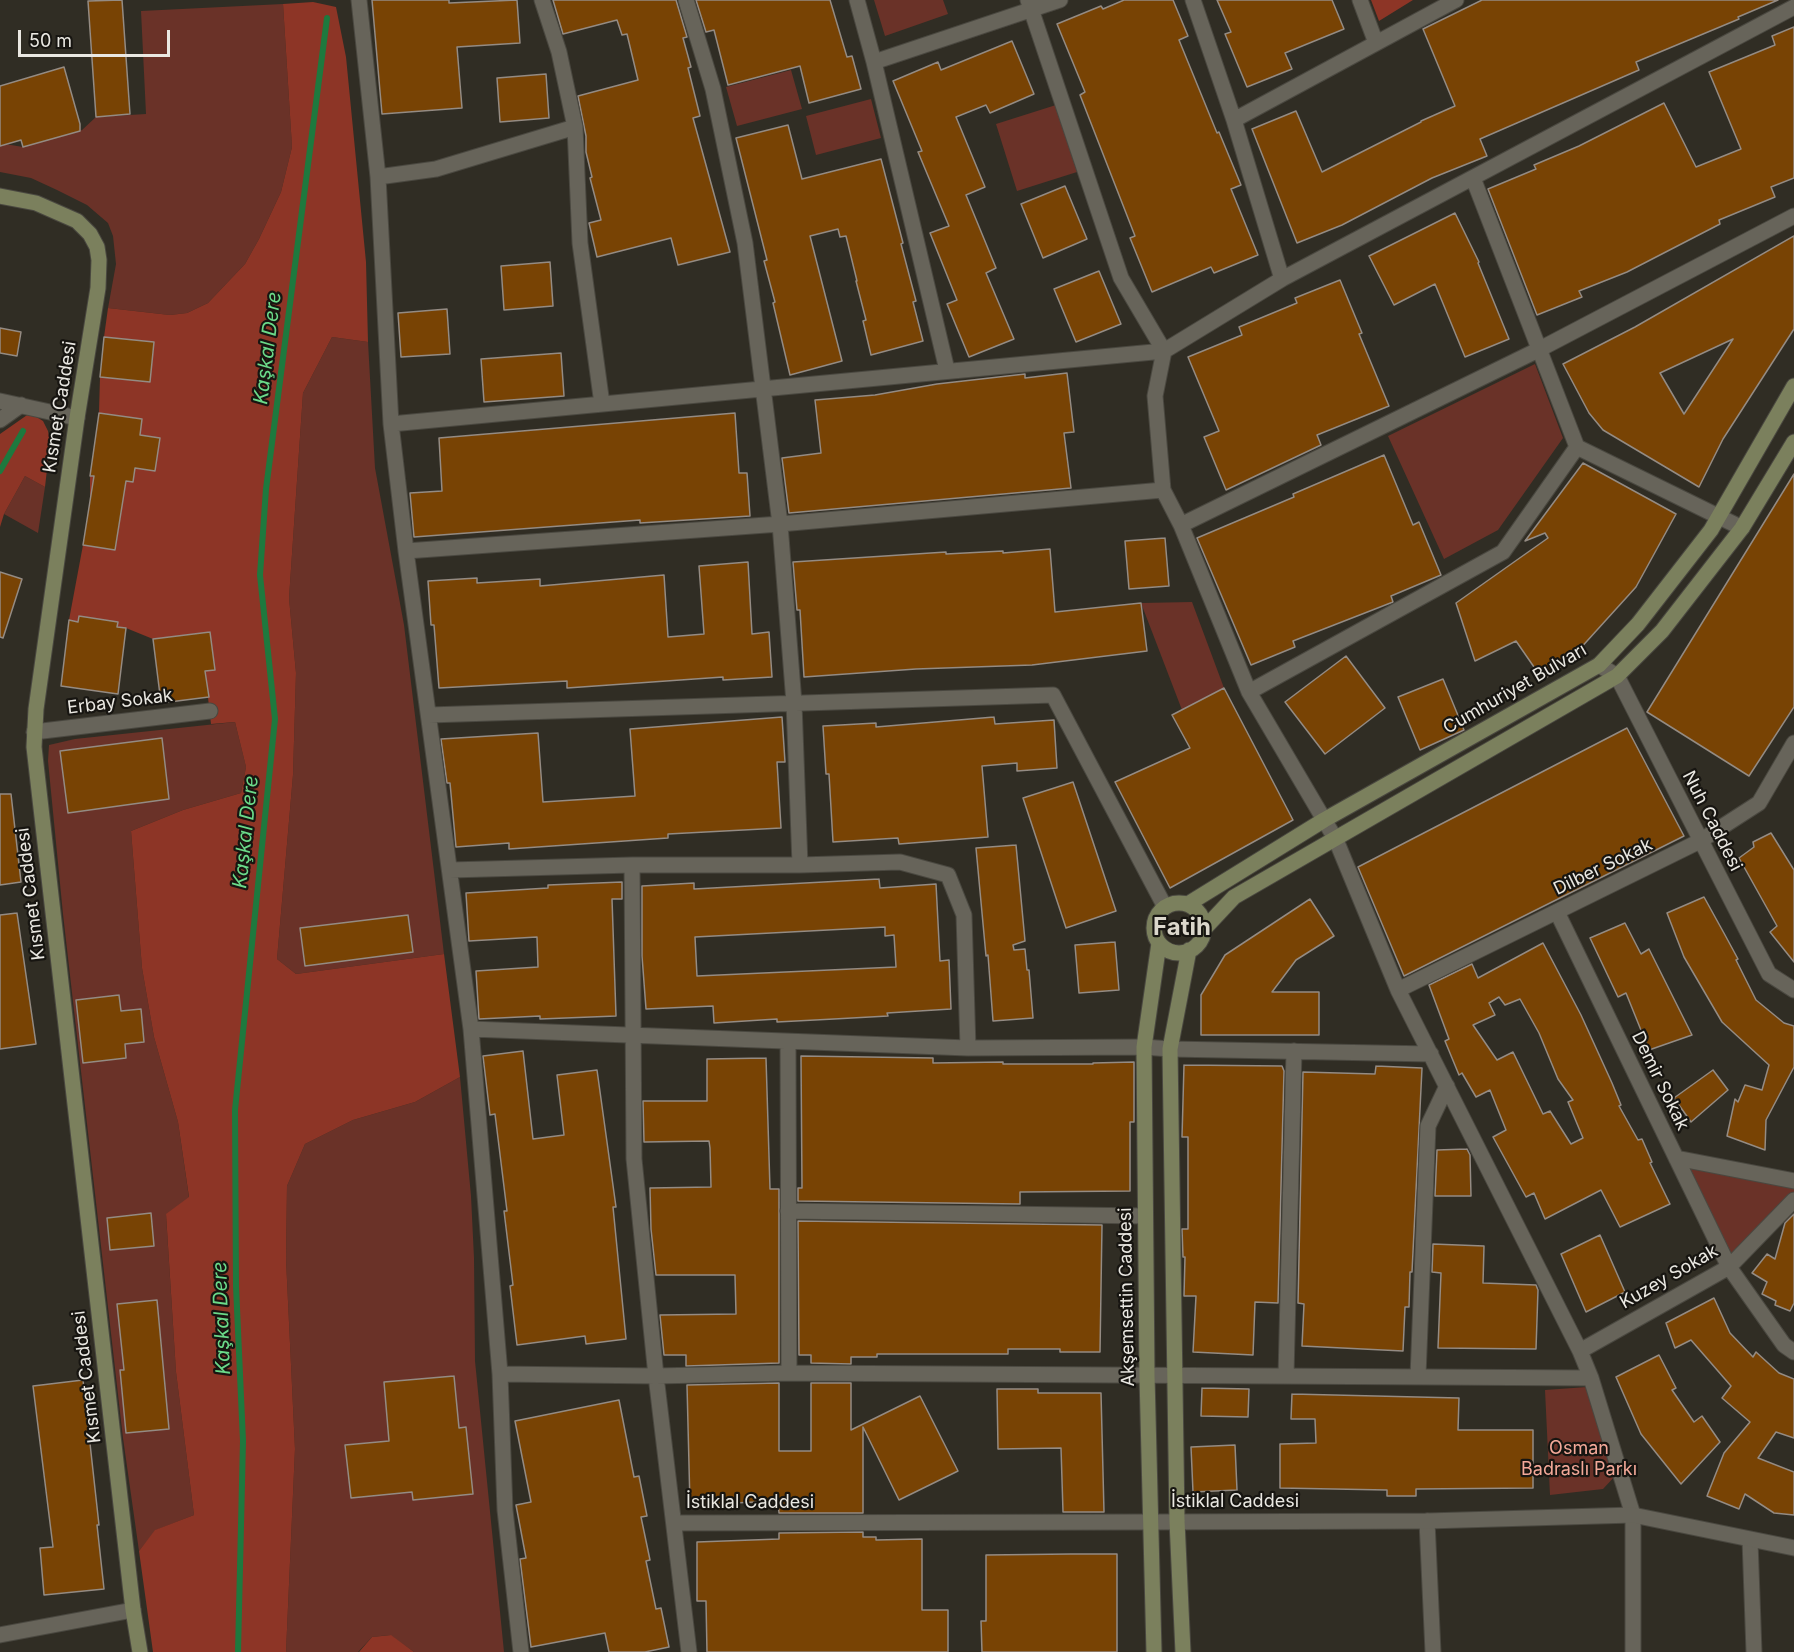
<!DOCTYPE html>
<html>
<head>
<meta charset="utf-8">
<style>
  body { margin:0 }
  #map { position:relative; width:1794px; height:1652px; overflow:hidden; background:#302d24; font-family:Inter,sans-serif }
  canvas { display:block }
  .scale { position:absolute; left:18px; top:30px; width:152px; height:27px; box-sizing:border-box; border:3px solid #eae8e2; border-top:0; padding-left:8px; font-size:18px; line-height:21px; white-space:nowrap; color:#eae8e2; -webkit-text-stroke:4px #171511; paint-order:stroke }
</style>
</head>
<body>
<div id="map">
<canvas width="1794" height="1652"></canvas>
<div class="scale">50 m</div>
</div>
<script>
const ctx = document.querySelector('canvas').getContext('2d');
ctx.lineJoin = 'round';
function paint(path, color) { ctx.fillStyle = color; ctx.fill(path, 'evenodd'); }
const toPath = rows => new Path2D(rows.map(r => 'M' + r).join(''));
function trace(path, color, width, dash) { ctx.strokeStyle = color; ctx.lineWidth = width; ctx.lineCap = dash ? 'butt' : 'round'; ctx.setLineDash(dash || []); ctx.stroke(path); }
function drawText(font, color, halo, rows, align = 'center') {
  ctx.font = font + ' Inter,sans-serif'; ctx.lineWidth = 4.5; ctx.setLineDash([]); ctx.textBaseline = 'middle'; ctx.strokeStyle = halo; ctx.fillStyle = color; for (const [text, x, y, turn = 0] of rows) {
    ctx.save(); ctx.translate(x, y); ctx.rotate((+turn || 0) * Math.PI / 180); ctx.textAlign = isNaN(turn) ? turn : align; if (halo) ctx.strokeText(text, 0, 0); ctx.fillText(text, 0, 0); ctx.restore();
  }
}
paint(toPath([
  [874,0,943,0,948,14,885,36],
  [283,4,292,147,281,192,259,239,245,264,208,303,187,313,170,315,108,308,116,264,113,236,108,223,87,205,57,190,31,178,0,172,0,146,5,144,23,147,82,130,96,117,146,114,141,11],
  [791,70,802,109,737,126,726,87],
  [871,99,881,138,816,155,806,116],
  [1056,105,1077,172,1017,191,996,124],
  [332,337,368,342,375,468,404,625,444,954,296,974,277,959,293,775,296,673,289,598,303,393],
  [1535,364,1563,438,1498,530,1444,559,1388,436],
  [25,476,45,487,38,533,4,514],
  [1192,602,1224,688,1182,710,1141,603],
  [235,722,246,767,241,793,183,810,131,831,142,968,154,1037,178,1122,189,1198,166,1215,176,1372,194,1515,156,1530,139,1551,123,1438,63,914,48,761,49,745,75,739],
  [460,1077,471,1196,474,1258,475,1361,504,1652,414,1652,390,1635,372,1637,358,1652,286,1652,295,1449,286,1259,287,1186,305,1144,353,1120,415,1102],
  [1676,1158,1794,1181,1794,1200,1729,1267],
  [1587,1387,1617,1474,1603,1489,1550,1495,1545,1390]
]), '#6a3228');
paint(toPath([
  [1371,0,1413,0,1379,21],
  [313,2,336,7,346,57,366,262,368,342,332,337,303,393,289,598,296,673,293,775,277,959,296,974,444,954,460,1077,415,1102,353,1120,305,1144,287,1186,286,1259,295,1449,286,1652,153,1652,139,1551,155,1530,194,1515,176,1372,166,1214,189,1197,178,1122,154,1037,142,968,131,831,183,810,241,793,246,767,235,722,211,724,205,671,215,669,210,632,153,639,126,628,117,627,118,622,79,616,78,622,69,620,83,545,115,550,122,507,90,502,90,476,133,482,135,468,160,438,140,435,142,419,99,413,100,377,150,382,154,342,104,337,108,308,170,315,187,313,208,303,245,264,259,239,281,192,292,147,283,4],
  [30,413,43,421,48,431,50,443,45,487,25,476,4,514,0,527,0,434],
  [391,1635,414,1652,359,1652,372,1637]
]), '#8d3526');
trace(toPath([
  [0,471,23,431],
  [238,1652,243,1441,236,1286,235,1110,275,719,260,575,266,489,327,18]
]), '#1e793e', 6);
const building = toPath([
  [122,0,130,114,96,117,88,1,122,0],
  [372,0,449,0,449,3,517,0,520,43,457,47,462,108,382,114,372,0],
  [553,0,676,0,687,37,683,38,691,67,688,68,700,116,693,118,730,252,678,265,671,238,597,257,589,223,601,220,590,178,592,177,586,152,586,136,578,96,638,80,627,34,622,35,617,20,563,34,553,0],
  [696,0,830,0,847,57,852,56,861,89,809,103,800,66,728,85,714,30,706,32,696,0],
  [1124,0,1173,0,1188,36,1179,40,1217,133,1219,132,1241,185,1231,189,1258,255,1214,273,1211,267,1152,292,1130,238,1135,236,1080,95,1085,92,1057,24,1101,6,1103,9,1124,0],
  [1217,0,1332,0,1344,29,1285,53,1292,69,1247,87,1225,34,1231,32,1217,0],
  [1482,0,1778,0,1738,17,1739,19,1636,62,1639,70,1480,139,1487,156,1432,178,1342,225,1297,243,1252,129,1296,111,1322,172,1421,122,1421,121,1455,106,1423,29,1482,0],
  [1794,27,1794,178,1771,187,1775,197,1719,220,1720,224,1627,272,1579,291,1582,297,1537,315,1488,189,1536,169,1534,165,1579,146,1664,103,1696,167,1741,149,1709,72,1775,45,1772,36,1794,27],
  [1012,41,1034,94,990,113,986,105,956,117,985,187,966,195,996,268,986,273,1014,339,969,357,947,304,957,300,930,233,949,226,918,152,922,151,893,81,938,62,941,70,1012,41],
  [64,67,80,124,80,131,23,147,21,140,0,146,0,86,64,67],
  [546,74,549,118,500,122,497,78,546,74],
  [788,125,802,179,881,159,903,243,901,244,916,301,913,302,923,341,871,355,863,321,866,320,856,281,857,281,846,236,840,237,838,229,810,236,842,361,790,375,773,303,775,302,764,261,767,260,736,138,788,125],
  [1065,186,1087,239,1043,258,1021,204,1065,186],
  [1455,213,1479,262,1478,263,1509,339,1465,357,1435,284,1394,305,1369,256,1455,213],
  [1794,236,1794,329,1723,439,1699,487,1603,430,1589,413,1563,364,1635,327,1794,236],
  [1733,339,1684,414,1660,373,1733,339],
  [550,262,553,306,504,310,501,266,550,262],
  [1099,271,1121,324,1076,342,1054,289,1099,271],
  [1340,280,1362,333,1359,334,1389,406,1317,435,1321,445,1226,490,1204,437,1219,431,1188,357,1242,335,1239,327,1297,303,1295,298,1340,280],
  [447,309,450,354,401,357,398,313,447,309],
  [0,328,21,332,17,356,0,353,0,328],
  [104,337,154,342,150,382,100,377,104,337],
  [561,353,564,396,484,402,481,359,561,353],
  [1067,373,1074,432,1064,433,1071,488,789,513,782,458,821,453,815,400,875,395,937,384,1025,374,1025,378,1067,373],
  [99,413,142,419,140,435,160,438,155,471,135,468,133,482,126,481,115,550,83,545,94,476,90,476,99,413],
  [735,413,739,473,747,473,750,516,640,523,640,520,414,537,410,493,442,491,439,438,735,413],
  [1384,455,1413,525,1419,522,1441,575,1391,596,1393,602,1293,641,1295,647,1251,665,1197,538,1294,497,1293,494,1384,455],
  [1583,463,1676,514,1636,587,1568,662,1543,680,1516,641,1475,661,1456,603,1548,538,1545,533,1525,541,1583,463],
  [1794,474,1794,707,1749,776,1647,712,1794,474],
  [1165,538,1169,586,1129,589,1125,541,1165,538],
  [1050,549,1055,612,1141,603,1147,651,1032,665,916,669,804,677,800,610,797,610,793,562,946,552,946,554,1003,551,1003,553,1050,549],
  [748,562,752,634,769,632,772,677,723,680,723,677,567,688,567,681,439,688,434,625,431,625,428,581,477,578,477,583,540,579,540,586,664,575,668,637,704,634,699,566,748,562],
  [0,572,22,579,3,638,0,637,0,572],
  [79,616,118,622,117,627,126,628,118,694,61,686,69,620,78,622,79,616],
  [210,632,215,670,205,671,209,697,161,703,153,639,210,632],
  [1346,656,1385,708,1325,754,1285,702,1346,656],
  [1443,679,1464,730,1420,750,1398,697,1443,679],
  [1224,688,1293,820,1170,888,1115,782,1190,748,1172,715,1224,688],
  [782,717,785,762,777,762,781,828,668,834,668,838,509,849,509,843,456,847,450,783,447,783,441,739,538,733,543,802,635,796,630,729,782,717],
  [994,717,995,724,1054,720,1057,768,1017,771,1017,763,982,766,988,837,899,844,898,838,833,842,829,774,826,774,823,726,876,723,876,727,994,717],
  [1627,728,1684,836,1404,976,1358,867,1627,728],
  [162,738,169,799,68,813,60,751,162,738],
  [1073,782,1116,911,1066,928,1023,798,1073,782],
  [0,794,11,794,21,882,0,885,0,794],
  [1771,833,1794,870,1794,962,1770,932,1777,926,1739,858,1754,847,1753,842,1771,833],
  [1016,845,1025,941,1013,945,1014,950,1025,949,1027,970,1029,970,1033,1018,993,1021,988,955,986,956,976,848,1016,845],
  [879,879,880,888,936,884,940,961,949,960,951,1009,887,1013,888,1016,834,1019,777,1022,777,1019,714,1023,713,1006,646,1009,642,956,642,886,694,883,694,889,879,879],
  [885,927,885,936,894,935,896,967,697,976,695,937,885,927],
  [622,882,622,899,612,899,616,1016,540,1019,540,1016,479,1019,476,971,538,967,537,937,469,941,466,893,548,888,548,885,622,882],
  [1704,897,1725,935,1738,959,1736,960,1756,1000,1784,1023,1794,1026,1794,1067,1766,1120,1765,1150,1727,1136,1735,1099,1738,1102,1745,1085,1762,1090,1769,1065,1722,1022,1684,957,1667,913,1704,897],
  [1310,899,1334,936,1296,960,1272,992,1319,992,1319,1035,1201,1035,1201,995,1225,955,1310,899],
  [17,913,36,1044,0,1049,0,915,17,913],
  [408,915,413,952,305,966,300,928,408,915],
  [1625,923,1641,954,1649,949,1692,1035,1649,1050,1626,993,1618,997,1590,938,1625,923],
  [1115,942,1119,990,1079,993,1075,945,1115,942],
  [1543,943,1581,1015,1612,1083,1621,1105,1619,1106,1638,1140,1642,1139,1652,1162,1650,1163,1670,1204,1620,1227,1601,1190,1545,1219,1534,1193,1526,1197,1493,1137,1506,1130,1490,1090,1476,1097,1462,1073,1459,1075,1445,1041,1449,1039,1429,985,1472,964,1478,978,1543,943],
  [1499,997,1505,1005,1520,999,1539,1033,1558,1079,1573,1100,1568,1102,1583,1138,1571,1144,1550,1111,1543,1114,1513,1052,1497,1060,1473,1025,1495,1015,1489,1003,1499,997],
  [119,995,121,1011,141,1009,144,1042,125,1044,126,1058,83,1063,76,1000,119,995],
  [523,1051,533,1139,564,1135,557,1075,597,1070,616,1207,613,1207,626,1339,586,1344,585,1336,517,1345,510,1286,513,1285,504,1211,507,1211,495,1114,490,1115,483,1056,523,1051],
  [801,1056,933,1058,933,1063,1003,1062,1003,1064,1093,1064,1093,1063,1134,1062,1134,1122,1130,1122,1130,1191,1020,1192,1020,1204,798,1201,798,1188,802,1188,801,1056],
  [766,1058,770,1189,779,1189,779,1363,686,1366,686,1355,664,1355,660,1315,736,1314,735,1275,656,1275,651,1229,650,1188,711,1187,710,1148,709,1141,644,1142,643,1101,707,1101,707,1059,766,1058],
  [1184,1065,1282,1066,1284,1071,1278,1303,1255,1302,1253,1355,1193,1352,1196,1296,1184,1296,1185,1257,1183,1257,1182,1229,1188,1229,1188,1137,1182,1137,1184,1065],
  [1376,1066,1422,1068,1412,1272,1410,1272,1409,1307,1405,1307,1403,1351,1302,1346,1304,1304,1298,1303,1303,1072,1375,1074,1376,1066],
  [1713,1070,1728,1090,1691,1122,1674,1098,1713,1070],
  [1467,1149,1470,1155,1471,1196,1435,1196,1437,1150,1467,1149],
  [151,1213,154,1246,110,1250,107,1218,151,1213],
  [1794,1214,1794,1303,1790,1311,1775,1305,1776,1301,1762,1294,1767,1282,1752,1273,1767,1254,1775,1259,1785,1223,1794,1214],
  [798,1221,1102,1225,1100,1352,1060,1352,1060,1349,1008,1349,1008,1354,877,1354,877,1357,851,1357,851,1364,811,1363,811,1355,799,1355,798,1221],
  [1600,1235,1625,1292,1586,1312,1561,1254,1600,1235],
  [1433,1244,1484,1246,1483,1283,1536,1285,1538,1290,1536,1349,1438,1348,1441,1273,1432,1272,1433,1244],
  [1714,1298,1730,1333,1753,1357,1756,1352,1779,1373,1794,1379,1794,1438,1776,1432,1758,1458,1794,1472,1794,1515,1774,1513,1745,1494,1739,1509,1707,1496,1724,1453,1750,1422,1722,1398,1731,1386,1691,1340,1675,1348,1666,1323,1714,1298],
  [157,1300,169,1429,126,1433,120,1370,124,1370,117,1304,157,1300],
  [1659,1355,1676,1388,1672,1390,1694,1422,1702,1416,1720,1442,1681,1484,1641,1434,1616,1377,1659,1355],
  [454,1376,459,1428,466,1427,473,1494,413,1500,412,1492,351,1498,345,1445,389,1441,384,1382,454,1376],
  [83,1380,99,1525,97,1525,104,1589,44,1595,40,1548,53,1547,33,1386,83,1380],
  [779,1383,779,1451,811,1451,811,1383,851,1383,851,1430,920,1396,958,1471,899,1500,863,1427,863,1513,779,1513,778,1501,690,1505,687,1385,779,1383],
  [1202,1388,1249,1389,1248,1417,1201,1416,1202,1388],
  [997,1389,1038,1389,1038,1393,1101,1393,1104,1512,1063,1512,1061,1448,998,1449,997,1389],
  [1292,1394,1459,1398,1458,1430,1533,1430,1533,1488,1416,1489,1416,1496,1387,1496,1387,1490,1280,1488,1280,1444,1316,1443,1315,1419,1291,1419,1292,1394],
  [619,1400,634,1477,639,1476,647,1516,641,1517,650,1560,646,1561,656,1609,661,1608,669,1647,645,1652,609,1652,605,1633,531,1647,520,1559,526,1558,516,1505,531,1502,515,1421,619,1400],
  [1235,1445,1237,1490,1193,1492,1191,1447,1235,1445],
  [863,1532,863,1537,876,1537,876,1540,922,1539,922,1610,948,1610,948,1652,707,1652,706,1601,697,1601,697,1542,779,1539,779,1533,863,1532],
  [1071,1554,1117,1554,1117,1652,982,1652,981,1621,986,1621,986,1555,1071,1554]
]);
paint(building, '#784304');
trace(building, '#948b83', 1.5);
const minor = toPath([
  [359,0,378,177,391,424,406,551,471,1029,500,1374,505,1510,521,1652],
  [542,0,559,52,575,127,580,243,602,404],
  [686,0,713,89,745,243,780,524,794,703,800,865],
  [857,0,874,62,947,370],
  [1193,0,1234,120,1282,279],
  [1360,0,1376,43],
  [874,62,1060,0],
  [1234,120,1456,0],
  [378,177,436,169,575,127],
  [0,401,77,418],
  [0,420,21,405],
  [391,424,1164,351,1121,278,1028,0],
  [1577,447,1742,528],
  [1181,525,1540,349,1794,216],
  [406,551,780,524,1163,490],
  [1599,665,1617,676,1769,974,1794,990],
  [1249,692,1503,552,1577,447,1473,178],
  [429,715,1053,695,1165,907],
  [34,732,210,711],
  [632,865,634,1159,656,1376,689,1652],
  [450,870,632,865,800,865,900,862,948,875,964,915,968,1048],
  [1557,912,1729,1267,1784,1345,1794,1352],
  [1398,990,1700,841,1759,803,1794,743],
  [471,1029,968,1048,1144,1047,1170,1049,1431,1054],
  [788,1042,789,1373],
  [1676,1158,1794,1181],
  [788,1211,1145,1216],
  [1580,1351,1729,1267,1794,1200],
  [500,1374,656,1376,789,1373,1591,1378],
  [1286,1376,1294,1051],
  [1418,1376,1428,1126,1447,1086],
  [1427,1521,1433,1652],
  [674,1523,1151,1522],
  [1750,1540,1754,1652],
  [0,1635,133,1610],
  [1633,1652,1633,1515,1591,1378,1580,1351,1398,990,1336,840,1249,692,1181,525,1163,490,1155,396,1164,351,1282,279,1794,7]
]);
const tertiary = toPath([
  [1151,1522,1427,1521,1633,1515,1794,1548]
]);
const secondary = toPath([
  [0,196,36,203,77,221,90,234,97,247,99,260,98,288,77,418,36,709,34,747,133,1610,140,1652],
  '1154 928a25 25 0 1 1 50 0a25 25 0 1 1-50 0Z',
  [1188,904,1324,820,1599,665,1638,624,1711,530,1794,386],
  [1204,929,1234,897,1617,676,1662,631,1742,528,1794,442],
  [1154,1652,1147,1376,1144,1047,1159,943],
  [1183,1652,1177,1521,1170,1049,1189,950]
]);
trace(minor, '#4a4840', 17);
trace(tertiary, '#4a4840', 17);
trace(secondary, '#4a4840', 17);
trace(minor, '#67645a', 15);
trace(tertiary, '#67645a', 15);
trace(secondary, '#7b805d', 15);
drawText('18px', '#eae8e2', '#171511', [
  ["Kısmet Caddesi",60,407,-81],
  ["Cumhuriyet Bulvarı",1515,689,-30],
  ["Erbay Sokak",120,702,-7],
  ["Nuh Caddesi",1712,821,63],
  ["Dilber Sokak",1603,867,-26],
  ["Kısmet Caddesi",31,894,-97],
  ["Demir Sokak",1660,1081,64],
  ["Kuzey Sokak",1669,1277,-30],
  ["Akşemsettin Caddesi",1127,1297,-91],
  ["Kısmet Caddesi",87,1377,-97],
  ["İstiklal Caddesi",1235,1502],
  ["İstiklal Caddesi",750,1503]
]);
drawText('18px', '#f4a999', '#171511', [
  ["Osman",1579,1449],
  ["Badraslı Parkı",1579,1470]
]);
drawText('italic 20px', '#6bda89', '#171511', [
  ["Kaşkal Dere",268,348,-83],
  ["Kaşkal Dere",246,832,-84],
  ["Kaşkal Dere",222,1318,-92]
]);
drawText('bold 24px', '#dbd7cc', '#171511', [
  ["Fatih",1182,928]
]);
</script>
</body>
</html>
